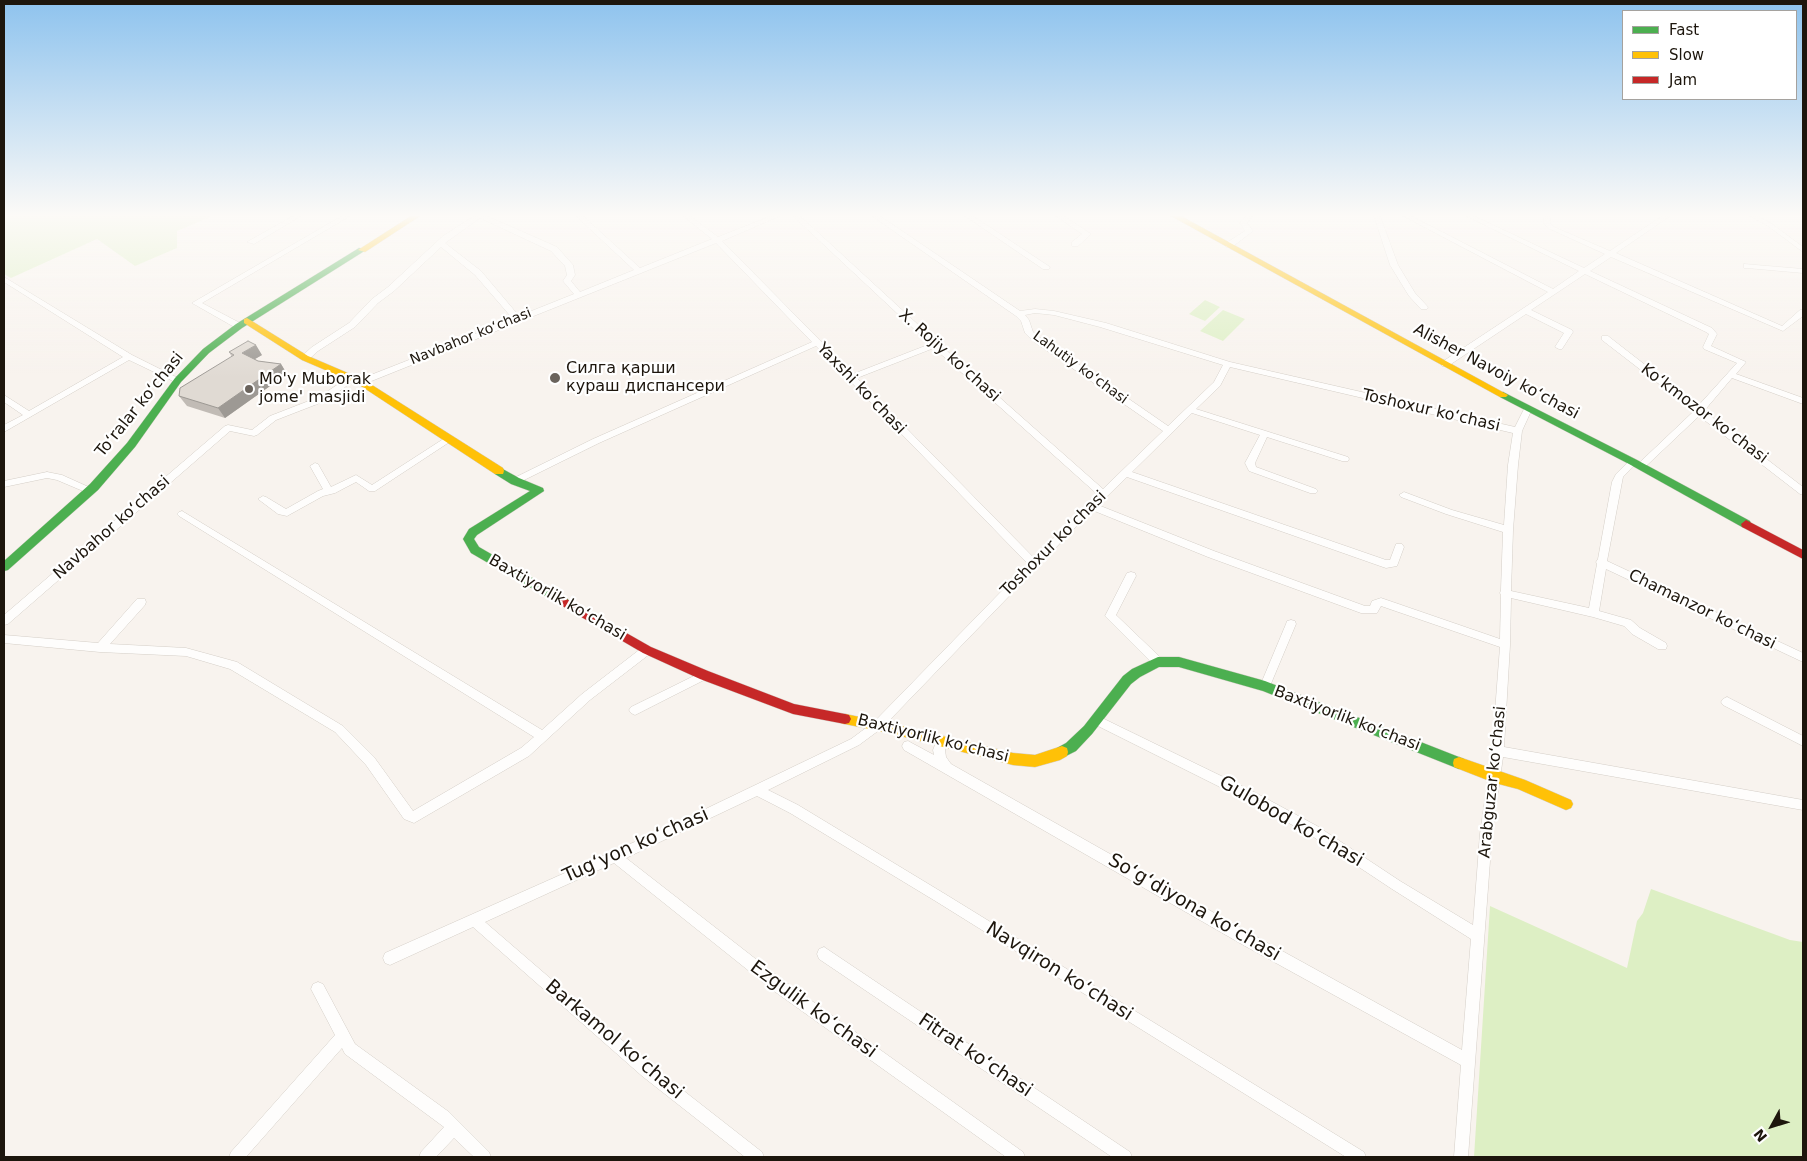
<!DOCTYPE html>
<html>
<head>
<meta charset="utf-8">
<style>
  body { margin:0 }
  #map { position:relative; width:1807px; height:1161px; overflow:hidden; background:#f8f3ee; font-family:"DejaVu Sans",sans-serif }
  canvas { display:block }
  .frame { position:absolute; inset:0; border:5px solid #1d160d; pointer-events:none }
  .legend { position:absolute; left:1622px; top:10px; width:175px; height:90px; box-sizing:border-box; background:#fff; border:1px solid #a5a29e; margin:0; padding:6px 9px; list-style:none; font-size:15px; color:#1d160d }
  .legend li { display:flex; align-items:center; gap:10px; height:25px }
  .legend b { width:25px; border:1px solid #a5a29e }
  .north { position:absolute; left:1747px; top:1101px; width:50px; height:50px; -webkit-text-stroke:4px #fff; paint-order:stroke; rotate:231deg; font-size:14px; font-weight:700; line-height:20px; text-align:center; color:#1d160d }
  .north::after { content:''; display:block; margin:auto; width:18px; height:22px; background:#1d160d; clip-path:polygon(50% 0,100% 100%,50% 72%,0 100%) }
</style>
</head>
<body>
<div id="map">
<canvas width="1807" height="1161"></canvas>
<div class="frame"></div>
<ul class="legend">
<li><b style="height:6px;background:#4caf50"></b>Fast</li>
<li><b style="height:6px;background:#ffc107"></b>Slow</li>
<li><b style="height:6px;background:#c62828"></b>Jam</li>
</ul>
<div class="north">N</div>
</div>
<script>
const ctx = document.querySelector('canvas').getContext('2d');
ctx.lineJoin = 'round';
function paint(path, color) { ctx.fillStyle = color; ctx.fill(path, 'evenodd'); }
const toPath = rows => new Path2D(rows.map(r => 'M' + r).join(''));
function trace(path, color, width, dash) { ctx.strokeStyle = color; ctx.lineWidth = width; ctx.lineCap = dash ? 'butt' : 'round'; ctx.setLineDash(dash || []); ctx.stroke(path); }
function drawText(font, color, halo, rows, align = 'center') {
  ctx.font = font + ' "DejaVu Sans",sans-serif'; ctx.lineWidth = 4.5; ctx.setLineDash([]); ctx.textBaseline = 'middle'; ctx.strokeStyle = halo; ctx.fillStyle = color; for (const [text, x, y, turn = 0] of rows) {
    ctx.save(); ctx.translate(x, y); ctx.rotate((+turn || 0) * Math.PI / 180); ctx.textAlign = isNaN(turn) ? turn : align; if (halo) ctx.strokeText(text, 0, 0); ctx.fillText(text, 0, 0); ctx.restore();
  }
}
paint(toPath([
  [4,216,208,216,210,217,177,231,177,248,135,266,97,239,11,278,4,274],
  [1205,300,1220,307,1205,321,1189,314],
  [1223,310,1245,319,1223,341,1200,331],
  [1651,889,1790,940,1803,942,1803,1157,1474,1157,1490,906,1627,968,1637,921,1643,913]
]), '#ddefc4');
const street = toPath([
  [293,216,301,216,254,244,247,242,293,216],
  [342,216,350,216,202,303,242,324,242,328,236,328,192,303,342,216],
  [474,216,487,216,557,247,573,265,575,275,571,281,580,292,634,270,576,216,583,216,640,268,712,239,683,216,690,216,718,237,771,216,780,216,722,241,853,374,930,344,793,216,800,216,938,343,1103,489,1163,431,1033,341,1025,333,1021,321,1016,316,872,216,880,216,1020,311,1035,309,1054,311,1106,323,1230,362,1515,427,1525,407,1531,407,1532,409,1522,431,1518,465,1513,530,1511,591,1589,608,1597,564,1596,562,1598,559,1612,482,1616,474,1630,460,1633,459,1637,462,1623,477,1622,482,1607,561,1803,653,1803,662,1606,569,1599,611,1631,620,1640,628,1666,643,1667,646,1666,649,1658,649,1632,634,1624,626,1593,617,1511,598,1510,645,1504,747,1803,800,1803,810,1503,757,1492,834,1468,1157,1454,1157,1461,1065,1245,946,904,750,902,746,904,742,908,741,934,755,933,750,938,737,942,735,946,737,948,740,945,750,946,757,951,764,1255,936,1462,1050,1471,939,1392,889,1309,834,1246,800,1092,723,1090,720,1092,717,1096,715,1100,717,1254,792,1317,826,1400,881,1473,925,1480,834,1492,751,1500,647,1381,606,1377,613,1361,613,1208,557,1092,510,882,728,859,745,768,790,798,805,945,894,1364,1152,1366,1157,1346,1157,937,902,790,813,757,796,626,858,784,981,1023,1152,1025,1157,1006,1157,774,991,614,863,485,922,652,1066,762,1152,764,1157,745,1157,642,1076,473,927,390,965,385,963,383,958,385,953,666,828,851,739,874,722,1028,564,816,346,599,443,518,483,512,483,510,481,512,479,593,439,812,342,716,243,364,384,358,384,358,380,513,319,475,275,441,247,394,291,378,303,355,327,318,351,308,360,302,360,302,356,312,347,349,323,372,299,388,287,443,236,474,216],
  [480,218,551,251,565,266,567,275,563,281,574,294,519,316,481,271,445,243,480,218],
  [1035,313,1054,315,1100,327,1223,365,1214,382,1168,426,1039,337,1033,332,1029,320,1025,315,1035,313],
  [934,348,1097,494,1034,558,857,378,934,348],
  [1230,367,1513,433,1508,465,1504,525,1452,510,1404,492,1399,495,1401,497,1446,514,1503,532,1501,590,1500,593,1501,595,1500,639,1381,598,1372,601,1370,606,1365,606,1214,551,1098,505,1127,477,1383,567,1386,568,1397,566,1404,547,1402,544,1396,544,1390,560,1386,560,1132,472,1192,413,1260,435,1245,463,1249,471,1310,493,1316,493,1318,491,1316,489,1256,467,1255,463,1267,437,1342,461,1348,461,1349,459,1348,457,1196,409,1220,386,1230,367],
  [965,216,973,216,1050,267,1049,269,1043,269,965,216],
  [1056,216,1064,216,1091,234,1078,246,1072,246,1072,242,1082,234,1056,216],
  [1246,216,1253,216,1247,223,1253,231,1232,247,1226,247,1226,243,1245,231,1240,223,1246,216],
  [1374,216,1380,216,1398,265,1415,293,1428,307,1427,309,1421,309,1409,296,1390,265,1374,216],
  [1403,216,1411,216,1553,289,1579,271,1466,216,1474,216,1584,268,1605,254,1550,229,1544,224,1544,216,1550,216,1550,223,1554,227,1610,251,1662,216,1670,216,1616,253,1782,326,1800,310,1803,310,1803,316,1783,331,1611,257,1590,271,1712,328,1717,334,1711,346,1746,362,1736,374,1803,398,1803,404,1732,378,1704,411,1803,487,1803,495,1800,494,1699,416,1644,468,1638,468,1636,466,1638,464,1694,411,1602,340,1602,336,1608,336,1698,406,1737,363,1704,349,1703,347,1709,334,1706,332,1585,274,1531,310,1572,330,1573,332,1562,349,1559,349,1555,347,1564,333,1526,314,1448,366,1442,366,1442,362,1548,292,1403,216],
  [1750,216,1758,216,1772,224,1803,247,1803,252,1768,226,1750,216],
  [1744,264,1803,269,1803,273,1747,268,1744,268,1744,264],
  [4,277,132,355,182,380,181,382,175,382,129,360,4,432,4,425,23,415,4,402,4,395,29,411,123,357,4,282,4,277],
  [352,375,355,376,355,380,325,401,276,420,257,435,254,436,230,431,8,624,4,625,4,615,225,426,228,425,252,430,270,416,319,397,352,375],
  [448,436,452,439,451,441,375,491,369,491,356,482,335,493,323,496,287,516,278,514,258,499,263,496,266,497,286,509,318,491,323,489,310,466,315,463,318,464,331,487,356,475,372,485,448,436],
  [47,472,62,475,93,489,95,491,90,494,57,480,47,478,4,487,4,481,47,472],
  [182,511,542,730,582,694,643,647,647,646,651,647,652,650,651,653,590,700,529,756,414,823,404,819,366,765,335,732,230,669,186,656,100,652,4,643,4,635,98,643,137,599,145,599,146,602,145,605,110,644,186,648,237,662,343,726,374,757,413,811,521,748,534,737,179,516,177,514,179,512,182,511],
  [1131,572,1135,573,1136,576,1116,615,1162,659,1163,662,1162,665,1158,666,1154,665,1105,616,1127,573,1131,572],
  [1291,620,1295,621,1296,624,1270,686,1269,689,1265,691,1261,689,1260,686,1286,624,1287,621,1291,620],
  [704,671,708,672,709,675,708,678,639,713,635,715,631,713,629,710,631,707,704,671],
  [1727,697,1803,736,1803,746,1723,705,1721,702,1723,699,1727,697],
  [824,947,1130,1152,1132,1157,1112,1157,819,959,817,954,819,949,824,947],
  [318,982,323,984,355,1044,449,1112,489,1152,491,1157,474,1157,454,1138,436,1157,419,1157,421,1152,444,1127,345,1054,342,1048,246,1157,229,1157,231,1152,335,1035,311,989,313,984,318,982]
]);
const fast = toPath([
  [359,248,366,250,242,328,209,353,181,382,135,447,98,490,8,570,4,571,4,561,90,484,127,443,175,378,203,349,236,324,359,248],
  [1503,392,1637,460,1750,521,1751,524,1746,528,1742,527,1629,464,1500,397,1500,393,1503,392],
  [499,467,519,478,543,488,544,491,477,535,474,539,479,547,567,598,569,601,567,604,559,604,471,553,463,539,469,529,530,491,511,484,495,474,494,471,495,468,499,467],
  [1158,657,1179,657,1265,681,1464,759,1465,763,1464,767,1459,769,1263,691,1179,667,1159,667,1140,677,1131,684,1092,734,1076,751,1062,758,1057,756,1056,752,1057,748,1066,743,1084,726,1123,676,1132,669,1158,657]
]);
const slow = toPath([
  [411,216,420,216,365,252,358,250,411,216],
  [1171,216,1181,216,1508,395,1506,397,1500,397,1171,216],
  [247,318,308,356,364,380,503,468,504,471,503,474,495,474,358,384,302,360,244,323,244,319,247,318],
  [845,714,889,723,1013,753,1035,755,1062,746,1067,748,1068,752,1067,756,1060,760,1035,767,1013,765,889,733,845,724,841,723,839,719,841,715,845,714],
  [1459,757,1525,780,1571,800,1573,804,1571,808,1566,810,1518,789,1495,783,1454,767,1453,763,1454,759,1459,757]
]);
const jam = toPath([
  [1746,520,1803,550,1803,559,1742,527,1741,524,1746,520],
  [563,597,651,647,708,671,794,704,845,714,849,715,851,719,849,723,845,724,793,714,700,679,643,653,559,604,557,601,559,598,563,597]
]);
trace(street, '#d4cec7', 1);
trace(fast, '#d4cec7', 1);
trace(slow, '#d4cec7', 1);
trace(jam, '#d4cec7', 1);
paint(street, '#fefdfc');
paint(fast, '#4caf50');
paint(slow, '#ffc107');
paint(jam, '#c62828');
paint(toPath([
  [229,352,262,355,255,359,258,361,281,364,287,374,225,418,187,406,179,396,232,357]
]), '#c1bbb5');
paint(toPath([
  [256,345,262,355,248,363,242,353],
  [281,364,287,374,225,418,218,408]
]), '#9d9994');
const building = toPath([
  [248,341,256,345,242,353,258,361,281,364,218,408,179,396,180,388,234,355,229,352,248,341]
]);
paint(building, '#e0dad3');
trace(building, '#9d9994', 1);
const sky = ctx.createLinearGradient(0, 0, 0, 378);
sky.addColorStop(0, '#8ec3ee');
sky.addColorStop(0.57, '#fcfaf7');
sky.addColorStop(1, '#fcfaf700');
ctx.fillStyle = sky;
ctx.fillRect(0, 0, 1807, 378);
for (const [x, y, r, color] of [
  [555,378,6,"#6a635c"],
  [249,389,5,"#6a635c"]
]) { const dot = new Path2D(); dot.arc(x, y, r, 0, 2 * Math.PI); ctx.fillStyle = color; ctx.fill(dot); trace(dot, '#fff', 2); }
drawText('14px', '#1d160d', '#fff', [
  ["Navbahor koʻchasi",471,337,-22],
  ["Lahutiy koʻchasi",1080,368,36]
]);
drawText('16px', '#1d160d', '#fff', [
  ["X. Rojiy koʻchasi",949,356,42],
  ["Alisher Navoiy koʻchasi",1496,372,28],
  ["Yaxshi koʻchasi",861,389,46],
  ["Toʻralar koʻchasi",140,405,-51],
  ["Toshoxur koʻchasi",1431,411,13],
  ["Koʻkmozor koʻchasi",1704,414,37],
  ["Navbahor koʻchasi",112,528,-41],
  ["Toshoxur koʻchasi",1054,544,-45],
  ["Baxtiyorlik koʻchasi",557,598,30],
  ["Chamanzor koʻchasi",1702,610,26],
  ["Baxtiyorlik koʻchasi",1347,719,21],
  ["Baxtiyorlik koʻchasi",933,739,14],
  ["Arabguzar koʻchasi",1493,782,-84]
]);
drawText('16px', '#1d160d', '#fff', [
  ["Силга қарши",566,369],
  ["кураш диспансери",566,387],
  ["Mo'y Muborak",259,380],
  ["jome' masjidi",259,398]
], 'left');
drawText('19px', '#1d160d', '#fff', [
  ["Gulobod koʻchasi",1291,822,30],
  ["Tugʻyon koʻchasi",636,846,-24],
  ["Soʻgʻdiyona koʻchasi",1194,908,30],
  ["Navqiron koʻchasi",1059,972,32],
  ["Ezgulik koʻchasi",813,1010,36],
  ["Barkamol koʻchasi",614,1040,40],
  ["Fitrat koʻchasi",975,1056,34]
]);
</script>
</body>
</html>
